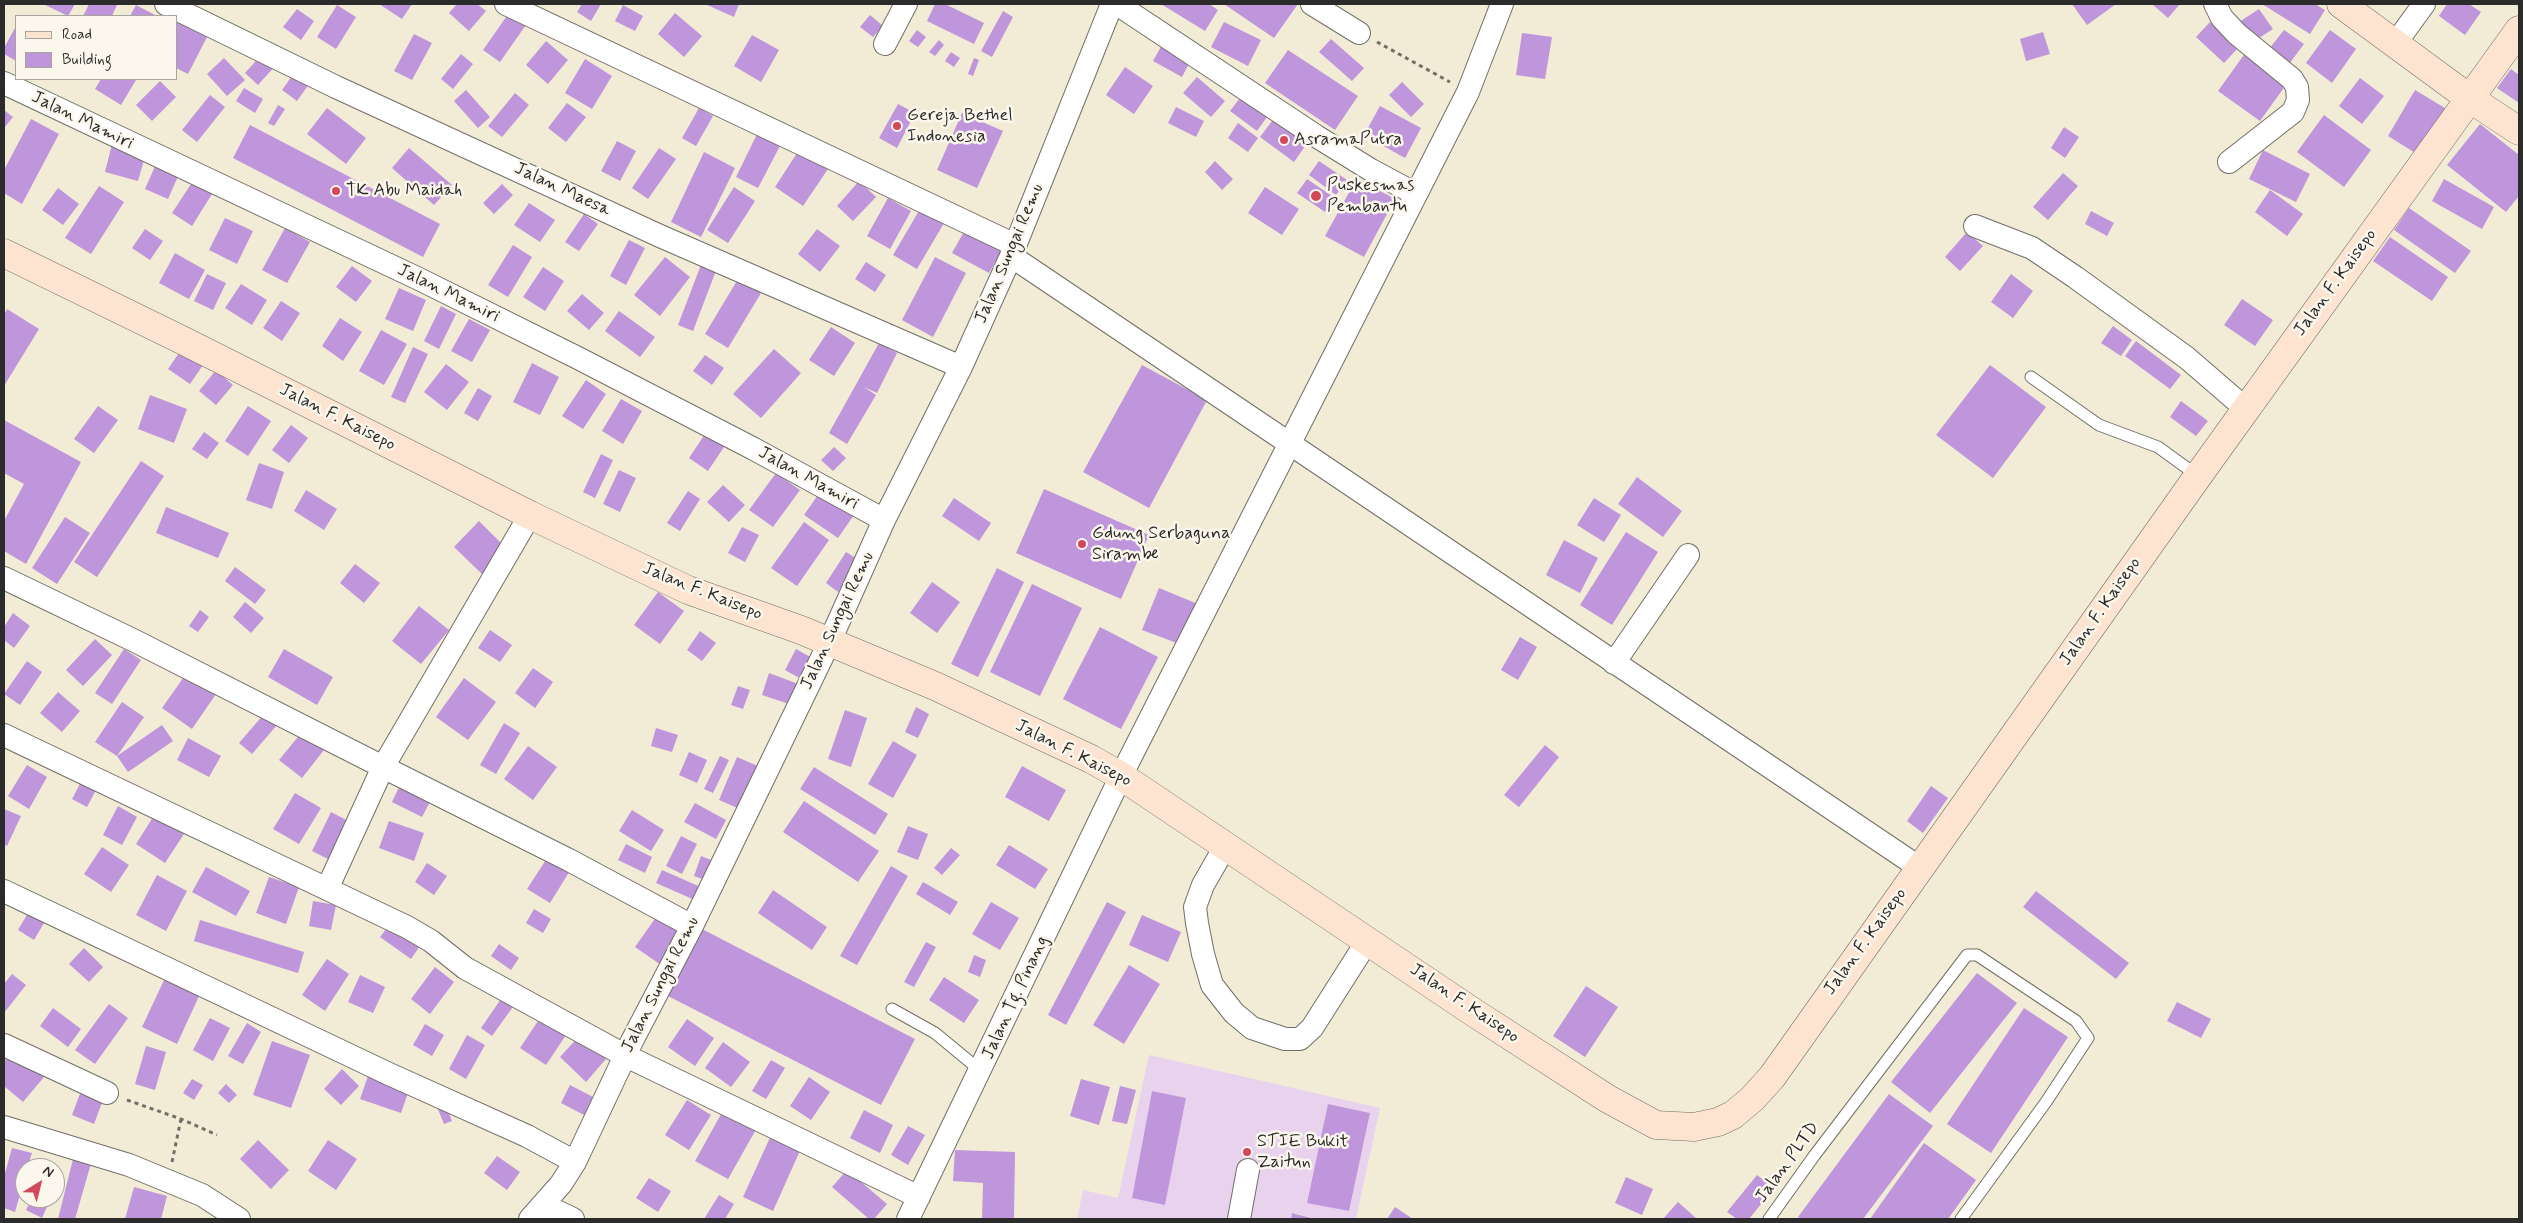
<!DOCTYPE html>
<html>
<head>
<meta charset="utf-8">
<style>
  body { margin:0 }
  #map { position:relative; width:2523px; height:1223px; overflow:hidden; background:#f2ecd6; font-family:Mynerve,sans-serif }
  canvas { display:block }
  .frame { position:absolute; inset:0; border:5px solid #2b2b2b; pointer-events:none }
  .legend { position:absolute; left:15px; top:15px; width:162px; height:65px; box-sizing:border-box; background:#fbf7ec; border:1px solid #a8a59f; margin:0; padding:6px 9px; list-style:none; font-size:15px; color:#2b2b2b }
  .legend li { display:flex; align-items:center; gap:10px; height:25px }
  .legend b { width:25px; border:1px solid #a8a59f }
  .north { position:absolute; left:15px; top:1158px; width:50px; height:50px; box-sizing:border-box; background:#fbf7ec; border:1px solid #a8a59f; border-radius:50%; rotate:36deg; font-size:14px; font-weight:700; line-height:20px; text-align:center; color:#2b2b2b }
  .north::after { content:''; display:block; margin:auto; width:18px; height:22px; background:#d1495b; clip-path:polygon(50% 0,100% 100%,50% 72%,0 100%) }
</style>
</head>
<body>
<div id="map">
<canvas width="2523" height="1223"></canvas>
<div class="frame"></div>
<ul class="legend">
<li><b style="height:6px;background:#fde4d1"></b>Road</li>
<li><b style="height:14px;background:#bf95db"></b>Building</li>
</ul>
<div class="north">N</div>
</div>
<script>
const ctx = document.querySelector('canvas').getContext('2d');
ctx.lineJoin = 'round';
function paint(path, color) { ctx.fillStyle = color; ctx.fill(path, 'evenodd'); }
const toPath = rows => new Path2D(rows.map(r => 'M' + r).join(''));
function trace(path, color, width, dash) { ctx.strokeStyle = color; ctx.lineWidth = width; ctx.lineCap = dash ? 'butt' : 'round'; ctx.setLineDash(dash || []); ctx.stroke(path); }
function drawText(font, color, halo, rows, align = 'center') {
  ctx.font = font + ' Mynerve,sans-serif'; ctx.lineWidth = 5; ctx.setLineDash([]); ctx.textBaseline = 'middle'; ctx.strokeStyle = halo; ctx.fillStyle = color; for (const [text, x, y, turn = 0] of rows) {
    ctx.save(); ctx.translate(x, y); ctx.rotate((+turn || 0) * Math.PI / 180); ctx.textAlign = isNaN(turn) ? turn : align; if (halo) ctx.strokeText(text, 0, 0); ctx.fillText(text, 0, 0); ctx.restore();
  }
}
paint(toPath([
  [1149,1055,1380,1108,1356,1219,1318,1219,1293,1213,1291,1219,1077,1219,1083,1190,1118,1198],
  [1152,1091,1186,1098,1165,1204,1132,1198],
  [1329,1104,1370,1113,1349,1211,1307,1202]
]), '#e9d2ed');
paint(toPath([
  [43,4,75,4,68,16],
  [89,4,114,4,117,5,112,16,83,16],
  [379,4,412,4,402,19],
  [457,4,477,4,486,11,469,31,449,13],
  [582,4,601,4,591,21,577,12],
  [705,4,739,4,734,17],
  [935,4,945,4,984,23,974,44,927,21],
  [1161,4,1209,4,1218,10,1205,31],
  [1224,4,1298,4,1274,38],
  [2072,4,2116,4,2087,25],
  [2152,4,2180,4,2168,18],
  [2262,4,2315,4,2325,10,2310,34],
  [2447,4,2469,4,2481,12,2465,35,2439,16],
  [136,5,157,16,130,16],
  [337,5,356,17,336,49,317,37],
  [623,5,643,16,635,31,615,21],
  [297,9,314,21,301,40,283,27],
  [2259,9,2273,29,2253,42,2239,22],
  [511,10,528,22,500,62,483,50],
  [1003,11,1013,17,992,57,981,51],
  [675,13,702,36,684,57,658,34],
  [870,15,883,26,873,37,860,27],
  [176,21,207,37,188,74,176,68],
  [1224,22,1261,40,1248,66,1211,47],
  [2210,22,2238,48,2224,63,2196,37],
  [16,26,16,61,4,54,4,48],
  [917,30,926,37,918,47,909,41],
  [2284,30,2304,44,2289,64,2269,49],
  [2330,30,2356,49,2332,83,2306,63],
  [2043,32,2050,54,2026,61,2020,39],
  [1522,33,1552,37,1545,79,1516,75],
  [414,34,432,43,412,80,394,71],
  [752,35,779,50,761,82,734,66],
  [1331,39,1364,68,1352,81,1319,52],
  [939,40,944,45,935,56,929,52],
  [546,41,568,60,548,84,526,65],
  [1163,43,1192,58,1182,77,1153,61],
  [1288,50,1358,96,1335,130,1265,83],
  [951,52,960,58,954,67,945,61],
  [2246,52,2288,82,2260,121,2218,91],
  [263,53,276,65,258,85,245,73],
  [461,54,473,64,453,89,441,79],
  [224,58,245,80,227,96,207,74],
  [974,58,979,60,973,76,968,74],
  [585,59,612,76,592,109,565,93],
  [1125,67,1153,86,1134,114,1106,95],
  [297,69,312,80,297,101,282,90],
  [2511,69,2519,75,2519,103,2497,88],
  [1197,77,1225,101,1211,117,1183,93],
  [2360,78,2384,96,2362,124,2339,106],
  [101,79,134,79,136,80,121,105,95,89],
  [160,81,176,97,152,121,136,105],
  [1402,82,1424,104,1411,117,1389,95],
  [244,88,263,99,255,113,236,101],
  [466,90,490,117,478,128,454,101],
  [2415,90,2445,108,2417,154,2388,136],
  [515,93,529,105,502,137,488,126],
  [210,95,225,107,197,142,182,130],
  [1240,98,1267,117,1257,131,1230,111],
  [567,103,586,117,566,142,548,128],
  [898,104,915,113,897,148,879,138],
  [278,105,285,109,274,126,268,123],
  [1380,106,1421,128,1405,158,1364,135],
  [1176,107,1204,121,1196,137,1168,123],
  [327,108,366,138,346,164,307,134],
  [699,108,713,116,696,146,682,138],
  [4,110,13,117,4,128],
  [962,113,1003,131,977,188,937,170],
  [2324,115,2371,150,2344,187,2297,152],
  [1275,117,1308,142,1294,162,1260,137],
  [31,119,59,134,22,204,4,193,4,170],
  [1238,123,1258,138,1248,152,1228,138],
  [2480,124,2519,155,2519,196,2506,212,2447,165],
  [250,125,440,224,423,257,233,158],
  [2064,127,2079,137,2065,158,2051,148],
  [758,132,781,144,758,188,736,177],
  [617,141,636,151,620,181,601,171],
  [112,144,146,153,138,181,105,172],
  [409,148,452,185,434,205,392,168],
  [659,148,676,159,648,199,632,188],
  [799,150,828,169,803,206,775,187],
  [2263,150,2310,174,2296,202,2249,179],
  [704,152,735,168,701,237,671,222],
  [1215,161,1233,179,1222,190,1205,172],
  [1319,161,1347,180,1336,195,1309,175],
  [156,164,179,174,168,199,145,189],
  [2063,173,2078,186,2048,220,2033,207],
  [1357,178,1395,199,1364,257,1325,236],
  [1307,179,1335,198,1325,212,1297,193],
  [2444,179,2494,207,2482,229,2432,201],
  [193,181,212,194,192,226,172,213],
  [859,181,876,197,853,221,837,206],
  [502,184,513,195,494,214,483,203],
  [99,186,124,202,91,254,65,238],
  [734,187,755,201,728,243,707,230],
  [1265,187,1299,209,1282,235,1248,213],
  [58,188,79,204,63,225,42,210],
  [2270,190,2303,214,2287,236,2255,212],
  [888,198,911,211,890,249,867,236],
  [529,203,555,220,540,242,514,225],
  [2409,208,2471,251,2455,273,2394,230],
  [920,209,944,223,917,269,893,255],
  [2091,211,2114,223,2107,236,2085,224],
  [584,214,598,224,579,251,565,242],
  [225,218,253,231,237,264,209,250],
  [285,228,310,242,287,283,262,270],
  [966,228,1003,248,989,273,952,253],
  [145,229,163,241,150,260,132,248],
  [817,229,840,246,820,272,798,254],
  [1967,232,1983,246,1960,271,1945,257],
  [2390,237,2448,277,2432,301,2373,261],
  [629,240,645,248,626,285,610,276],
  [513,245,532,257,508,297,488,285],
  [175,253,205,270,189,299,159,283],
  [665,257,690,277,660,316,634,295],
  [935,257,966,273,933,337,902,320],
  [702,262,717,268,693,331,678,325],
  [866,262,886,275,875,292,855,279],
  [352,266,372,281,356,302,336,287],
  [543,267,564,281,545,311,523,297],
  [207,274,226,283,213,310,194,301],
  [2011,274,2033,291,2013,318,1991,302],
  [738,279,761,293,728,348,705,334],
  [241,284,267,300,252,325,225,308],
  [399,288,426,300,413,331,385,319],
  [582,294,604,313,589,330,567,311],
  [2242,299,2273,320,2255,346,2224,325],
  [281,301,300,313,282,341,263,328],
  [441,306,456,314,439,349,424,341],
  [7,309,39,329,4,386,4,315],
  [619,311,655,337,640,357,605,331],
  [340,318,362,332,343,361,322,346],
  [469,319,490,330,472,362,451,351],
  [2113,326,2132,340,2121,356,2101,343],
  [831,327,855,343,834,376,809,360],
  [381,330,407,344,384,385,359,371],
  [2136,341,2181,375,2170,389,2125,356],
  [879,343,897,353,877,393,864,387,876,395,847,444,829,433],
  [413,347,428,354,405,403,391,397],
  [774,349,801,373,761,418,733,394],
  [181,350,203,365,190,384,168,369],
  [705,355,724,368,712,385,693,371],
  [532,363,559,377,540,415,513,402],
  [446,364,469,382,447,410,424,392],
  [1142,365,1207,400,1149,508,1083,472],
  [1990,365,2046,407,1993,478,1936,435],
  [216,370,233,385,216,405,199,391],
  [586,380,606,394,583,429,562,416],
  [478,388,492,396,478,421,464,413],
  [150,395,187,409,174,443,138,429],
  [621,399,642,411,623,444,602,431],
  [2181,401,2208,421,2196,436,2170,417],
  [98,406,118,420,94,453,74,439],
  [248,406,271,421,248,456,225,441],
  [4,420,81,462,26,564,4,551,4,521,24,484,4,473],
  [291,425,308,438,289,463,272,450],
  [204,432,219,443,207,459,192,449],
  [705,434,724,447,708,471,689,458],
  [834,447,846,458,833,471,821,460],
  [601,454,613,460,595,498,583,492],
  [141,461,164,476,97,577,74,562],
  [259,463,284,472,272,509,246,500],
  [619,470,636,478,620,512,603,504],
  [776,473,800,490,773,527,749,510],
  [1637,477,1682,511,1663,537,1618,504],
  [723,485,745,505,729,522,707,502],
  [1044,489,1149,535,1121,599,1016,553],
  [306,490,337,509,324,530,294,511],
  [688,491,700,499,680,531,667,523],
  [820,492,854,515,838,538,804,515],
  [954,498,991,523,979,541,942,516],
  [1594,498,1621,515,1604,542,1577,525],
  [166,507,229,533,218,558,156,533],
  [65,517,90,533,57,584,32,568],
  [479,521,508,550,483,575,454,547],
  [804,522,829,540,797,586,771,568],
  [742,527,759,535,745,562,728,553],
  [1626,532,1658,552,1612,625,1580,605],
  [1564,540,1598,558,1580,593,1546,575],
  [846,552,859,560,838,592,826,583],
  [355,564,380,583,364,603,340,583],
  [235,567,266,590,255,604,225,581],
  [997,568,1024,582,978,677,951,664],
  [932,582,960,602,937,633,910,613],
  [1032,584,1082,608,1040,696,990,672],
  [1159,588,1198,604,1182,645,1142,630],
  [658,592,684,611,660,644,634,625],
  [245,602,264,618,251,633,233,617],
  [419,606,449,630,421,664,392,641],
  [200,610,209,617,198,632,189,626],
  [13,613,30,626,14,648,4,640,4,627],
  [1100,627,1158,657,1121,729,1063,699],
  [490,630,512,645,500,662,478,648],
  [700,631,716,643,702,661,687,650],
  [1520,637,1537,647,1518,680,1501,670],
  [95,639,112,655,83,686,66,670],
  [124,649,141,660,112,704,95,693],
  [284,649,333,677,317,705,268,677],
  [796,649,814,659,803,680,785,670],
  [27,661,42,672,20,705,4,694],
  [533,668,553,682,535,708,515,693],
  [769,673,801,685,795,706,762,695],
  [186,674,216,694,192,729,162,708],
  [464,678,496,702,468,740,436,717],
  [738,686,750,690,743,709,731,705],
  [58,692,80,711,62,732,40,713],
  [122,702,144,717,117,756,95,742],
  [916,707,929,714,918,738,905,732],
  [845,710,867,718,851,767,828,759],
  [264,714,277,725,252,754,239,743],
  [504,723,520,733,496,774,480,765],
  [162,725,173,741,128,772,117,756],
  [656,728,678,735,672,752,651,746],
  [302,732,324,750,302,778,279,760],
  [188,738,221,756,209,777,177,760],
  [893,741,917,755,893,798,868,784],
  [1545,745,1559,757,1519,807,1504,795],
  [528,746,557,767,533,800,504,779],
  [689,752,707,760,697,783,679,775],
  [720,756,729,760,713,793,704,789],
  [737,757,760,767,742,810,719,800],
  [27,765,47,777,29,809,8,796],
  [1022,766,1066,790,1049,821,1005,797],
  [814,767,888,814,875,835,800,789],
  [402,781,433,796,422,817,392,802],
  [81,782,96,790,87,807,72,799],
  [1931,786,1948,798,1923,833,1907,821],
  [295,793,321,808,299,844,273,829],
  [804,801,879,851,858,882,783,832],
  [695,803,726,820,716,839,684,822],
  [118,806,137,817,122,845,103,835],
  [4,809,21,816,7,846,4,844],
  [632,810,664,830,651,851,619,831],
  [331,812,352,823,332,861,312,851],
  [155,814,184,834,165,863,136,844],
  [389,821,424,833,414,861,379,848],
  [908,826,928,834,918,860,897,852],
  [681,836,697,844,682,874,666,866],
  [626,844,652,857,645,873,618,860],
  [1009,845,1048,869,1035,889,996,865],
  [102,847,129,865,111,892,84,874],
  [951,848,960,855,942,875,934,868],
  [549,855,571,869,550,903,527,889],
  [701,856,716,862,708,881,694,876],
  [427,863,447,876,434,895,415,882],
  [891,866,908,876,857,965,840,956],
  [206,867,250,891,236,916,192,892],
  [662,870,703,888,697,901,656,883],
  [157,875,187,891,166,931,136,915],
  [269,877,299,887,286,924,256,913],
  [923,882,958,902,950,915,916,894],
  [773,890,827,927,812,950,758,913],
  [2036,891,2129,963,2116,979,2023,907],
  [313,901,336,905,331,930,309,926],
  [991,902,1019,918,1000,950,972,934],
  [1107,902,1126,912,1066,1025,1048,1015],
  [534,909,551,919,543,933,526,923],
  [28,913,44,923,34,940,18,930],
  [659,913,684,931,661,965,635,947],
  [1142,915,1181,932,1168,962,1129,945],
  [200,920,304,952,298,973,194,941],
  [390,924,420,946,411,959,380,937],
  [702,929,915,1039,881,1105,668,996],
  [926,942,936,947,914,987,904,982],
  [499,944,519,958,511,970,491,956],
  [84,948,103,967,89,982,69,964],
  [974,955,986,960,980,977,968,972],
  [327,959,349,974,325,1011,302,995],
  [1129,965,1160,984,1124,1044,1093,1025],
  [435,967,454,982,430,1014,411,999],
  [1977,973,2017,1003,1930,1113,1891,1082],
  [12,974,26,985,4,1013,4,984],
  [360,975,385,987,373,1013,348,1002],
  [944,977,979,1000,964,1023,929,1000],
  [165,978,200,994,177,1044,142,1027],
  [1586,986,1618,1007,1585,1057,1553,1036],
  [503,996,515,1004,492,1036,481,1028],
  [2177,1002,2211,1019,2201,1038,2167,1021],
  [109,1004,128,1018,95,1064,75,1050],
  [53,1008,81,1029,68,1047,40,1026],
  [2024,1008,2068,1037,1991,1153,1947,1124],
  [210,1018,230,1028,213,1061,193,1050],
  [540,1018,566,1035,546,1065,520,1048],
  [687,1019,714,1038,695,1066,668,1047],
  [247,1023,261,1032,243,1064,228,1056],
  [425,1024,444,1035,432,1056,413,1045],
  [467,1035,485,1045,466,1079,449,1069],
  [580,1035,606,1059,586,1082,560,1057],
  [272,1041,310,1055,291,1108,253,1095],
  [723,1042,750,1062,731,1087,705,1068],
  [146,1046,166,1052,155,1090,135,1084],
  [13,1051,44,1077,23,1102,4,1086,4,1062],
  [771,1060,785,1068,766,1099,752,1091],
  [342,1069,359,1086,341,1105,324,1089],
  [368,1076,409,1090,401,1113,360,1099],
  [809,1077,830,1092,811,1120,790,1106],
  [192,1079,203,1085,194,1100,183,1093],
  [1081,1079,1110,1087,1099,1125,1070,1116],
  [226,1084,237,1095,229,1103,218,1093],
  [570,1085,595,1098,586,1116,561,1103],
  [1120,1086,1136,1090,1127,1124,1112,1121],
  [81,1091,103,1100,94,1124,72,1115],
  [1152,1091,1186,1098,1165,1205,1132,1198],
  [1889,1094,1933,1126,1863,1219,1801,1219,1798,1217],
  [687,1100,711,1115,689,1150,665,1135],
  [445,1103,452,1121,444,1124,437,1107],
  [1328,1104,1370,1113,1349,1211,1307,1203],
  [725,1107,758,1126,728,1179,695,1161],
  [864,1110,893,1125,880,1153,850,1138],
  [908,1126,925,1135,908,1165,891,1155],
  [773,1131,803,1144,773,1211,743,1197],
  [258,1140,289,1170,271,1189,240,1159],
  [328,1140,357,1159,336,1190,308,1171],
  [1924,1143,1976,1180,1948,1219,1870,1219],
  [12,1148,32,1153,27,1168,25,1168,25,1177,15,1212,4,1208,4,1177],
  [955,1150,1015,1152,1014,1219,982,1219,983,1183,953,1181],
  [74,1155,92,1160,75,1219,58,1219],
  [497,1156,520,1172,507,1190,484,1173],
  [55,1170,62,1173,55,1189],
  [847,1170,887,1204,874,1219,869,1219,832,1187],
  [1757,1175,1774,1188,1749,1219,1737,1219,1727,1212],
  [1626,1177,1653,1189,1642,1215,1615,1203],
  [649,1178,671,1191,658,1212,636,1198],
  [134,1187,167,1196,161,1219,125,1219],
  [719,1195,734,1204,725,1219,704,1219],
  [32,1198,51,1198,42,1218,26,1210],
  [1678,1202,1697,1219,1663,1219],
  [1395,1207,1413,1219,1387,1219],
  [1292,1213,1315,1219,1291,1219]
]), '#bf95db');
const lane = toPath([
  [2031,377,2099,425,2158,447,2198,476],
  [892,1009,935,1033,981,1071],
  [1769,1219,1814,1156,1967,955,1977,955,2076,1021,2088,1038,2046,1102,1961,1219]
]);
const street = toPath([
  [166,4,336,87,660,236,961,367],
  [506,4,1015,245],
  [1117,4,1316,136,1371,170,1414,193],
  [1312,4,1359,33],
  [2215,4,2222,18,2237,34,2292,79,2297,87,2298,100,2293,112,2229,162],
  [885,44,906,4],
  [2395,44,2424,4],
  [4,83,419,279,578,358,754,449,884,520],
  [1975,226,2032,248,2075,277,2187,358,2246,409],
  [1011,256,1920,868],
  [4,578,135,641,383,767,530,515],
  [1614,663,1688,555],
  [4,735,407,927,431,941,465,968,624,1055,919,1197],
  [1226,845,1203,885,1195,907,1197,923,1203,954,1212,985,1234,1013,1252,1028,1285,1039,1300,1039,1312,1028,1368,940],
  [327,889,383,767,569,860,692,926],
  [4,891,389,1074,527,1136,575,1162],
  [4,1045,107,1093],
  [4,1127,129,1165,202,1195,239,1219],
  [544,1205,573,1219],
  [530,1219,561,1184,575,1162,632,1041,692,926,829,643,884,520,961,367,1011,256,1112,4],
  [908,1219,1121,776,1468,92,1502,4],
  [1239,1219,1248,1170]
]);
const secondary = toPath([
  [2341,4,2469,98,2519,131],
  [4,253,184,341,530,515,688,590,801,630,935,686,1091,759,1121,776,1473,1012,1608,1099,1656,1125,1694,1127,1718,1122,1733,1115,1752,1099,1772,1077,2198,476,2519,30]
]);
trace(lane, '#716f67', 13);
trace(street, '#716f67', 24);
trace(secondary, '#716f67', 29);
trace(toPath([
  [1377,42,1450,82],
  [127,1100,181,1119,217,1135],
  [172,1162,181,1119]
]), '#716f67', 3, [4, 4]);
trace(lane, '#fff', 11);
trace(street, '#fff', 22);
trace(secondary, '#fde4d1', 28);
for (const [x, y, r, color] of [
  [897,126,5,"#d1495b"],
  [1284,140,5,"#d1495b"],
  [336,191,5,"#d1495b"],
  [1316,196,6,"#d1495b"],
  [1082,544,5,"#d1495b"],
  [1247,1152,5,"#d1495b"]
]) { const dot = new Path2D(); dot.arc(x, y, r, 0, 2 * Math.PI); ctx.fillStyle = color; ctx.fill(dot); trace(dot, '#fbf7ec', 2); }
drawText('18px', '#2b2b2b', '#fbf7ec', [
  ["Gereja Bethel",907,116],
  ["Indonesia",907,137],
  ["AsramaPutra",1294,140],
  ["Puskesmas",1327,186],
  ["Pembantu",1327,207],
  ["TK Abu Maidah",346,191],
  ["Gdung Serbaguna",1092,534],
  ["Sirambe",1092,555],
  ["STIE Bukit",1257,1142],
  ["Zaitun",1257,1163]
], 'left');
drawText('18px', '#2b2b2b', '#fbf7ec', [
  ["Jalan Mamiri",82,121,26],
  ["Jalan Maesa",562,190,25],
  ["Jalan Sungai Remu",1010,254,-67],
  ["Jalan F. Kaisepo",2336,283,-54],
  ["Jalan Mamiri",448,294,26],
  ["Jalan F. Kaisepo",337,418,27],
  ["Jalan Mamiri",808,479,29],
  ["Jalan F. Kaisepo",702,592,22],
  ["Jalan F. Kaisepo",2101,612,-55],
  ["Jalan Sungai Remu",838,621,-65],
  ["Jalan F. Kaisepo",1073,754,27],
  ["Jalan F. Kaisepo",1866,942,-54],
  ["Jalan Sungai Remu",661,985,-63],
  ["Jalan Tg. Pinang",1016,998,-65],
  ["Jalan F. Kaisepo",1464,1004,34],
  ["Jalan PLTD",1788,1163,-54]
]);
</script>
</body>
</html>
